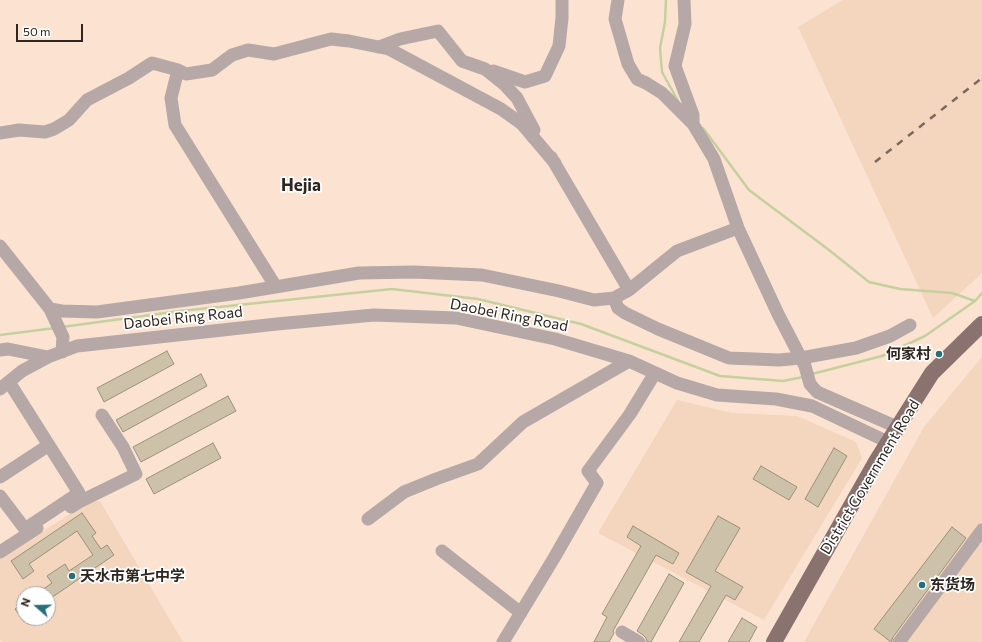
<!DOCTYPE html>
<html>
<head>
<meta charset="utf-8">
<style>
  body { margin:0 }
  #map { position:relative; width:982px; height:642px; overflow:hidden; background:#fce3d1; font-family:Commissioner,sans-serif }
  canvas { display:block }
  .north { position:absolute; left:16px; top:586px; width:40px; height:40px; box-sizing:border-box; background:#fff; border:1px solid #aca8a6; border-radius:50%; rotate:290deg; font-size:11px; font-weight:700; line-height:16px; text-align:center; color:#2f2620 }
  .north::after { content:''; display:block; margin:auto; width:14px; height:18px; background:#266f79; clip-path:polygon(50% 0,100% 100%,50% 72%,0 100%) }
  .scale { position:absolute; left:16px; top:24px; width:67px; height:18px; box-sizing:border-box; border:2px solid #2f2620; border-top:0; padding-left:5px; font-size:12px; line-height:14px; white-space:nowrap; color:#2f2620; -webkit-text-stroke:3px #fff; paint-order:stroke }
</style>
</head>
<body>
<div id="map">
<canvas width="982" height="642"></canvas>
<div class="north">N</div>
<div class="scale">50 m</div>
</div>
<script>
const ctx = document.querySelector('canvas').getContext('2d');
ctx.lineJoin = 'round';
function paint(path, color) { ctx.fillStyle = color; ctx.fill(path, 'evenodd'); }
const toPath = rows => new Path2D(rows.map(r => 'M' + r).join(''));
function trace(path, color, width, dash) { ctx.strokeStyle = color; ctx.lineWidth = width; ctx.lineCap = dash ? 'butt' : 'round'; ctx.setLineDash(dash || []); ctx.stroke(path); }
function drawText(font, color, halo, rows, align = 'center') {
  ctx.font = font + ' Commissioner,"Noto Sans SC",sans-serif'; ctx.lineWidth = 3.5; ctx.setLineDash([]); ctx.textBaseline = 'middle'; ctx.strokeStyle = halo; ctx.fillStyle = color; for (const [text, x, y, turn = 0] of rows) {
    ctx.save(); ctx.translate(x, y); ctx.rotate((+turn || 0) * Math.PI / 180); ctx.textAlign = isNaN(turn) ? turn : align; if (halo) ctx.strokeText(text, 0, 0); ctx.fillText(text, 0, 0); ctx.restore();
  }
}
paint(toPath([
  [843,0,982,0,982,273,933,318,798,27],
  [982,357,982,642,804,642,924,427],
  [677,400,732,413,797,416,856,442,862,458,764,620,598,533],
  [100,501,183,642,2,642,0,640,0,558,89,502],
  [24,594,48,594,48,618,24,618]
]), '#f4d5be');
trace(toPath([
  [666,0,665,22,660,48,662,72,678,101],
  [703,128,749,190,829,250,869,282,900,289,952,293,975,301],
  [62,327,180,311,392,289,478,299,581,324,720,376,783,381,803,377],
  [0,335,55,328],
  [812,374,882,356,925,336,975,301,982,293]
]), '#c5d09e', 2.5);
const building = toPath([
  [167,351,174,364,104,402,97,388,167,351],
  [201,374,207,386,123,432,116,420,201,374],
  [228,396,236,411,141,462,133,447,228,396],
  [213,443,221,458,154,494,146,479,213,443],
  [834,448,847,456,818,507,805,499,834,448],
  [761,466,797,487,789,500,753,479,761,466],
  [82,513,96,533,92,536,101,549,107,545,114,555,48,600,48,594,36,594,52,583,47,576,65,564,69,571,93,555,77,531,29,564,34,571,23,579,11,561,82,513],
  [718,516,740,528,715,571,743,587,735,600,726,595,699,642,679,642,711,586,686,572,718,516],
  [633,526,679,553,673,564,656,555,613,631,614,633,609,642,594,642,607,617,602,614,641,546,627,537,633,526],
  [952,527,966,538,893,637,891,642,874,629,952,527],
  [669,574,684,583,651,642,647,642,646,638,643,635,637,631,669,574],
  [24,602,24,622,15,609,24,602],
  [742,618,757,627,749,642,728,642,742,618]
]);
paint(building, '#cdc2a9');
trace(building, '#9b9179', 1);
trace(toPath([
  [618,0,615,19,628,64,637,79,646,83,662,93,693,124],
  [684,0,685,24,675,66,693,115,693,124,714,159,738,228,778,314,805,366,810,384,817,392,897,427],
  [379,47,400,39,438,31,462,61,485,69,505,85,517,98,534,130],
  [178,70,171,98,175,125,276,287],
  [493,71,525,82,545,76,559,46,562,18,562,0],
  [0,133,19,130,45,132,54,129,69,120,87,100,129,78,152,63,178,70,186,74,212,70,232,55,248,50,274,54,331,39,349,41,389,49,501,109,522,124,555,163],
  [551,157,629,290],
  [0,246,50,309,63,337,62,352],
  [614,298,618,308,625,313,658,329,729,358,779,360,801,358,856,348,890,336,910,325],
  [50,309,62,311,97,312,239,293,359,273,414,272,482,275,559,291,594,300,614,298,629,290,677,251,738,228],
  [0,350,8,349,48,357],
  [0,389,22,371,48,357,77,346,277,324,374,315,456,318,555,339,629,361,677,383,717,395,776,399,812,406,888,442],
  [0,477,49,445],
  [0,496,25,529,79,493,9,382],
  [71,507,79,502,136,474,123,447,102,415],
  [368,519,404,492,436,479,478,464,523,422,629,361],
  [442,551,521,613],
  [0,552,37,528],
  [622,632,639,642],
  [503,642,554,558,597,483,588,471,630,414,655,373],
  [899,642,982,530]
]), '#b5a8a6', 13);
trace(toPath([
  [774,642,877,460,932,373,982,324]
]), '#8a726e', 16);
trace(toPath([
  [875,162,982,78]
]), '#796a60', 2.5, [7, 7]);
for (const [x, y, r, color] of [
  [939,354,4,"#266f79"],
  [72,576,4,"#266f79"],
  [922,585,4,"#266f79"]
]) { const dot = new Path2D(); dot.arc(x, y, r, 0, 2 * Math.PI); ctx.fillStyle = color; ctx.fill(dot); trace(dot, '#fff', 1.5); }
drawText('15px', '#2f2620', '#fff', [
  ["Daobei Ring Road",509,315,11],
  ["Daobei Ring Road",183,318,-6],
  ["District Government Road",870,477,-59]
]);
drawText('bold 15px', '#2f2620', '#fff', [
  ["何家村",931,354,"right"],
  ["天水市第七中学",80,576],
  ["东货场",930,585]
], 'left');
drawText('bold 17px', '#2f2620', '#fff', [
  ["Hejia",301,185]
]);
</script>
</body>
</html>
